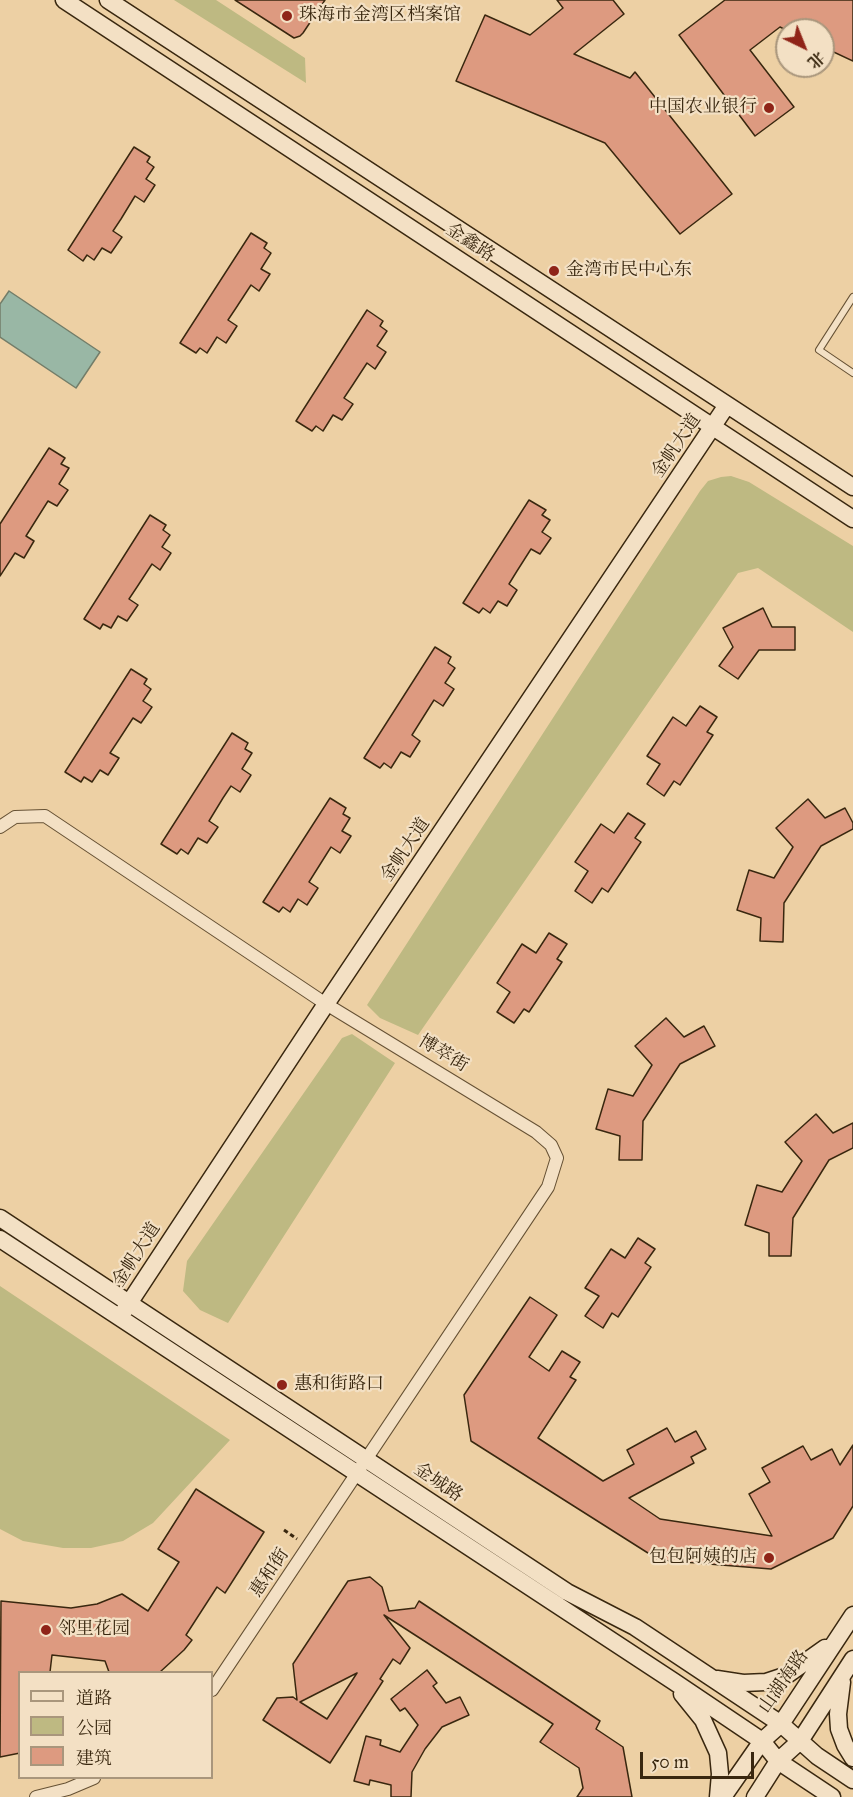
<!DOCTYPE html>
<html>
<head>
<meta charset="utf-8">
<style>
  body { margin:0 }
  #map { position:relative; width:853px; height:1797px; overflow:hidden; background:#edd0a4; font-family:"IM FELL Great Primer","Noto Serif SC",serif }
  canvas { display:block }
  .legend { position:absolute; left:18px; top:1671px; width:195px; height:108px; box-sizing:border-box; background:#f3e0c4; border:2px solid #a9967c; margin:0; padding:8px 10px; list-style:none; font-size:18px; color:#39270f }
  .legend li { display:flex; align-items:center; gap:12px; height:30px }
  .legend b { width:30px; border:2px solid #a9967c }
  .north { position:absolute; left:775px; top:18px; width:60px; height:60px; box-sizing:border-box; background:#f3e0c4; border:2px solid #a9967c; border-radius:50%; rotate:137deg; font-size:16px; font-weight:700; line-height:24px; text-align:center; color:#39270f }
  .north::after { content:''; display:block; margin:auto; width:21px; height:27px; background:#8f2418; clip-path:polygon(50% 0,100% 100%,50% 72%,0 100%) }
  .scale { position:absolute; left:640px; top:1752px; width:114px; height:27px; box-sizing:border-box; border:3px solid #39270f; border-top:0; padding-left:8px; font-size:18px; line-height:21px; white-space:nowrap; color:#39270f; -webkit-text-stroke:4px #f3e0c4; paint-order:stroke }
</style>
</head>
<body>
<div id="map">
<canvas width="853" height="1797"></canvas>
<ul class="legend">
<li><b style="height:8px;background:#f3e0c4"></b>道路</li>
<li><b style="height:16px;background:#beb982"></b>公园</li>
<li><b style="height:16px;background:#dd9a80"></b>建筑</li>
</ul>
<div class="north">北</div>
<div class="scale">50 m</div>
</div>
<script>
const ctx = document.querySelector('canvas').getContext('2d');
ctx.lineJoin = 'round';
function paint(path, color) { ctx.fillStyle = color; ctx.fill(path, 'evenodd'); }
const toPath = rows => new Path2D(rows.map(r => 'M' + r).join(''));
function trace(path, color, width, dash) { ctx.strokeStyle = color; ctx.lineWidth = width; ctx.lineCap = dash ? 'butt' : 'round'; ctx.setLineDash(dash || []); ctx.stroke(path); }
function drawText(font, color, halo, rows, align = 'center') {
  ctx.font = font + ' "IM FELL Great Primer","Noto Serif SC",serif'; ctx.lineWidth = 4.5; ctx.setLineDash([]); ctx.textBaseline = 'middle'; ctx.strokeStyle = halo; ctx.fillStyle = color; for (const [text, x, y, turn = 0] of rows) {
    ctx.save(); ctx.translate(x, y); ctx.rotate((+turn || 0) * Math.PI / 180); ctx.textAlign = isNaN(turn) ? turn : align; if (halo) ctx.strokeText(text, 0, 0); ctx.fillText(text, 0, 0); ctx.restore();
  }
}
paint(toPath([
  [174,0,216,0,305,58,306,83],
  [731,476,749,482,853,546,853,632,758,568,738,573,418,1035,380,1018,367,1005,700,491,708,481,721,477],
  [352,1034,395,1063,228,1323,200,1310,183,1291,187,1261,342,1038],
  [0,1286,230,1440,153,1523,123,1541,91,1548,63,1548,23,1541,0,1529]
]), '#beb982');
const water = toPath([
  [9,291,100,352,76,388,0,337,0,304,9,291]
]);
paint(water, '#99b7a5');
trace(water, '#737d69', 1.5);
const building = toPath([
  [235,0,325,0,303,33,300,36,294,38,235,0],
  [557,0,613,0,624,14,574,54,630,78,635,72,732,194,680,234,605,143,456,81,485,15,530,35,563,8,557,0],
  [725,0,853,0,853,61,823,47,823,30,786,30,780,27,750,50,794,107,755,136,679,35,725,0],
  [134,147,150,157,147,162,154,167,146,179,155,185,144,202,135,196,121,219,113,231,122,237,111,253,102,248,94,260,87,255,83,261,68,250,134,147],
  [251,233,267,243,264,248,271,253,261,269,270,274,259,291,251,285,236,308,228,320,237,326,226,343,217,337,207,353,200,348,196,353,180,343,251,233],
  [367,310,383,321,380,326,387,331,377,346,386,352,375,369,367,363,352,386,344,398,353,404,342,420,333,415,323,431,316,426,312,431,296,421,367,310],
  [49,448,65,458,61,464,69,468,59,484,68,490,57,506,48,501,26,536,34,541,24,558,15,553,0,576,0,524,49,448],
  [529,500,546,510,542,515,550,520,542,532,551,538,540,554,531,549,517,571,509,584,517,590,507,606,498,601,490,613,483,608,479,613,463,603,529,500],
  [150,515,166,525,163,530,170,535,162,547,171,553,160,570,152,564,137,587,129,599,138,605,127,621,118,616,111,628,103,624,100,629,84,619,150,515],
  [763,608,772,627,795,627,795,650,759,650,738,679,719,666,733,647,723,628,763,608],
  [435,647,451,657,448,663,455,668,445,683,454,689,443,706,434,700,412,735,420,741,410,757,401,752,391,768,384,763,380,768,364,758,435,647],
  [131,669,147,679,144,684,151,689,143,701,152,707,141,723,133,718,118,741,110,753,119,758,108,775,100,770,92,782,84,777,81,782,65,772,131,669],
  [700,706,717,717,707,732,713,735,680,785,674,781,664,796,647,784,660,764,647,756,673,717,686,726,700,706],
  [232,733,248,743,245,749,252,753,242,769,251,775,240,792,231,786,223,798,209,821,218,827,207,843,198,838,188,854,181,849,177,854,161,844,232,733],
  [330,798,346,808,343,814,350,818,342,831,351,836,340,853,331,847,309,882,318,888,307,905,298,899,290,912,283,907,279,912,263,902,330,798],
  [808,799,825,818,845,808,853,823,853,829,821,846,784,903,783,942,760,941,761,918,737,910,749,870,774,878,793,847,776,828,808,799],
  [628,813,645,824,635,838,641,842,608,892,602,888,592,903,575,891,588,871,575,862,601,824,614,833,628,813],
  [549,933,567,944,557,959,562,962,529,1012,524,1009,514,1023,497,1012,510,992,497,983,522,944,536,953,549,933],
  [666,1018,684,1037,704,1026,715,1046,680,1064,643,1121,642,1160,619,1160,620,1136,596,1129,608,1089,633,1096,652,1065,635,1046,666,1018],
  [816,1114,833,1133,853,1123,853,1148,829,1160,793,1218,791,1256,769,1256,769,1233,745,1225,757,1185,782,1192,802,1161,785,1142,816,1114],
  [638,1238,655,1249,645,1263,651,1267,618,1317,612,1313,603,1328,585,1316,599,1296,585,1288,611,1249,625,1258,638,1238],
  [530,1297,557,1315,529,1357,549,1371,562,1351,580,1362,570,1377,576,1380,538,1438,603,1481,634,1464,627,1450,667,1428,675,1442,696,1431,706,1449,691,1457,694,1463,629,1498,660,1519,772,1536,749,1494,770,1482,762,1468,803,1446,811,1460,832,1449,840,1465,853,1445,853,1506,833,1538,771,1569,659,1560,471,1441,464,1395,530,1297],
  [196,1489,264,1532,225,1593,217,1587,186,1635,192,1640,184,1650,160,1672,109,1672,105,1661,52,1655,50,1672,20,1672,20,1753,0,1757,1,1601,71,1608,97,1604,122,1594,148,1611,179,1562,158,1549,196,1489],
  [370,1577,382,1587,389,1611,415,1608,419,1601,600,1721,596,1729,623,1747,632,1797,577,1797,583,1788,579,1768,540,1742,553,1724,384,1615,410,1648,400,1664,393,1659,380,1679,383,1681,330,1763,263,1720,277,1698,293,1697,297,1700,293,1664,348,1581,370,1577],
  [357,1673,327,1719,300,1702,357,1673],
  [427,1670,437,1683,433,1686,446,1703,460,1697,469,1715,442,1727,425,1749,412,1772,411,1797,391,1797,391,1785,370,1780,369,1785,354,1781,366,1736,381,1740,380,1745,400,1752,418,1725,405,1708,400,1711,391,1699,427,1670]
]);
paint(building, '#dd9a80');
trace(building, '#39270f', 1.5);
const lane = toPath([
  [853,297,819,350,853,373]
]);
const street = toPath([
  [0,827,15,817,45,816,326,1004,536,1132,551,1145,557,1158,548,1187,212,1690],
  [36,1797,68,1789,94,1778]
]);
const secondary = toPath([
  [64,0,853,519],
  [108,0,853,487],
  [0,1218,567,1592,635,1627,781,1724,817,1756,853,1780],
  [0,1239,673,1681,762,1741,778,1761,832,1797],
  [120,1317,326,1004,727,405],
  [717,1679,743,1683,766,1682,787,1675,825,1648],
  [842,1682,838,1714,839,1729,845,1745,853,1758],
  [682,1694,703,1720,718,1753,720,1774,718,1797],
  [723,1797,762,1741,781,1724,853,1615],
  [755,1797,778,1761,800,1741,853,1659]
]);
trace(lane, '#665134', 8);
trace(street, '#665134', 14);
trace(secondary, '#39270f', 19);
trace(toPath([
  [284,1530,297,1539]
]), '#39270f', 3, [4.5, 3]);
trace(lane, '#f3e0c4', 6);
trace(street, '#f3e0c4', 12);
trace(secondary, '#f3e0c4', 16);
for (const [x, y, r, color] of [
  [287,16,6,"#8f2418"],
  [769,108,6,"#8f2418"],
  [554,271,6,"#8f2418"],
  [282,1385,6,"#8f2418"],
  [769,1558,6,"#8f2418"],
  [46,1630,6,"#8f2418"]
]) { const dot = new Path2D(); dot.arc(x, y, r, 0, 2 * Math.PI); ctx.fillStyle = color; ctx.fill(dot); trace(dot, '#f3e0c4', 2); }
drawText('18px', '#39270f', '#f3e0c4', [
  ["珠海市金湾区档案馆",299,16],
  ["中国农业银行",757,108,"right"],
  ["金湾市民中心东",566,271],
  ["惠和街路口",294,1385],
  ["包包阿姨的店",757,1558,"right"],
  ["邻里花园",58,1630]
], 'left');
drawText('18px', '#39270f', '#f3e0c4', [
  ["金鑫路",470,243,33],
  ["金帆大道",677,446,-56],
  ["金帆大道",406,850,-56],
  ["博萃街",443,1054,31],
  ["金帆大道",137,1255,-57],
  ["金城路",438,1483,34],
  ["惠和街",270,1573,-56],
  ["山湖海路",784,1682,-55]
]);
</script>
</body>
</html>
